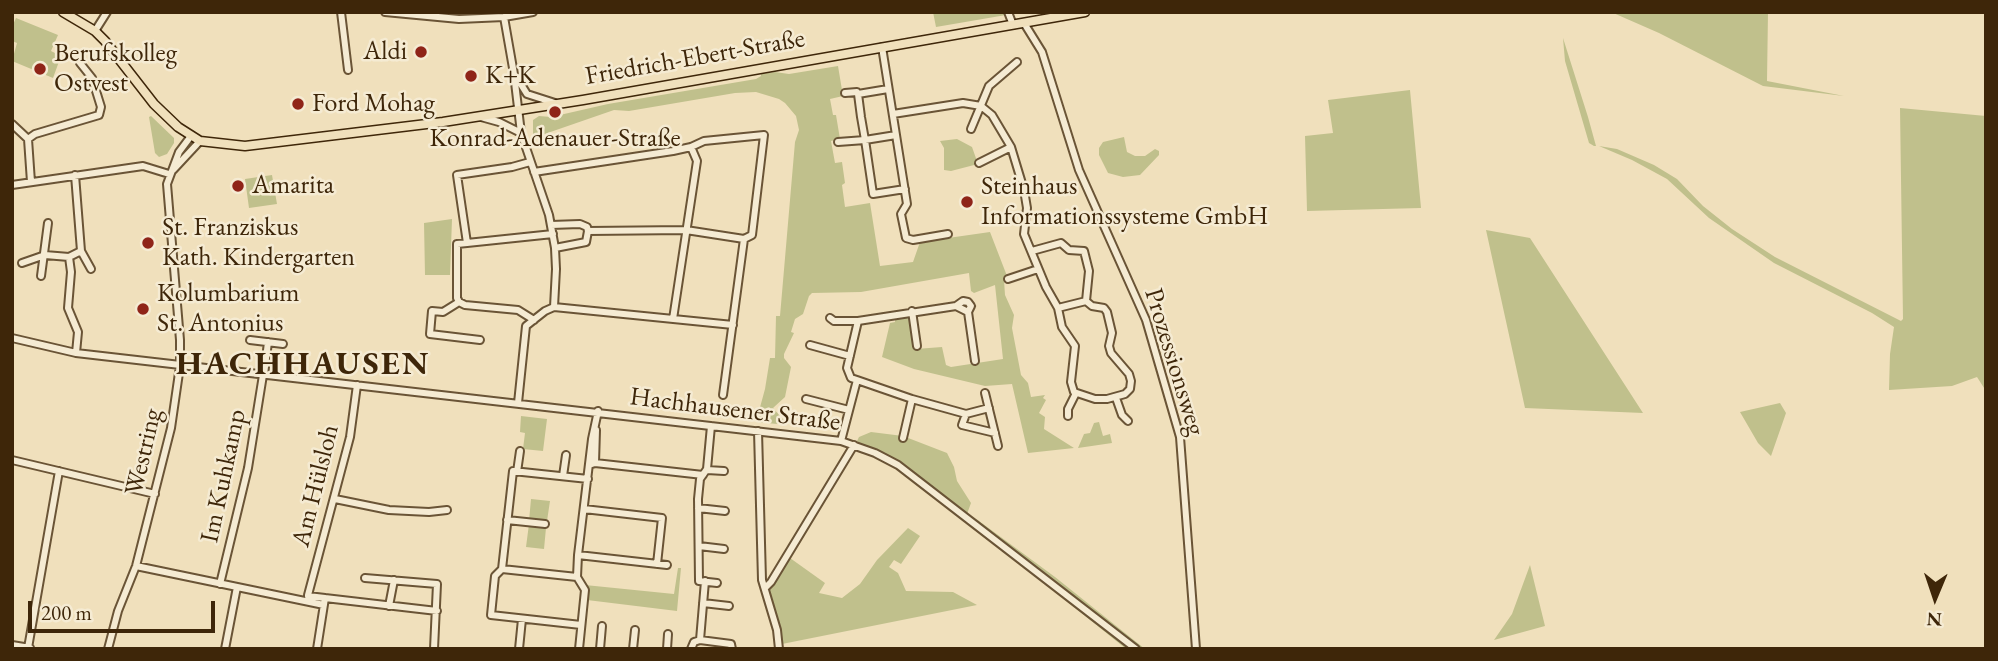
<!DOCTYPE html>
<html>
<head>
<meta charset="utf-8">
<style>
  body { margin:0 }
  #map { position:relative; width:1998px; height:661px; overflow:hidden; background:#f0e0bc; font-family:"EB Garamond",serif }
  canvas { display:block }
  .frame { position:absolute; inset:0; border:14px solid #3e2609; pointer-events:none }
  .north { position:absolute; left:1900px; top:563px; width:70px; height:70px; -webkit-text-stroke:5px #f5ebd3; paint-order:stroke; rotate:182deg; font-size:19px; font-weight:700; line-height:28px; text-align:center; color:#3e2609 }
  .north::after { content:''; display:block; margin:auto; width:24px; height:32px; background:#3e2609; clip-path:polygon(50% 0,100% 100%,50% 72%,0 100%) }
  .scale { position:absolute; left:28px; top:601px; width:187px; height:32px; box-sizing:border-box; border:4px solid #3e2609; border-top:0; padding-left:9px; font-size:21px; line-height:24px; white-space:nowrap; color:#3e2609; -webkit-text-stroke:5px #f5ebd3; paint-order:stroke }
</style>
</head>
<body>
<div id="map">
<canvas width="1998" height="661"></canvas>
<div class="frame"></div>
<div class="north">N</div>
<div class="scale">200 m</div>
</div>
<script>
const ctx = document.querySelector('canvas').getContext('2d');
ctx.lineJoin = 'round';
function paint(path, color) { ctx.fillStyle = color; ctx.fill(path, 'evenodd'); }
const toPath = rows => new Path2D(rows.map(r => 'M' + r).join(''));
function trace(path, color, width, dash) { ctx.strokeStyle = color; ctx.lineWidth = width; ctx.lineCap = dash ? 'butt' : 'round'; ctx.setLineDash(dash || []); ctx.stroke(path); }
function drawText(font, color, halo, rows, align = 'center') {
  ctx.font = font + ' "EB Garamond",serif'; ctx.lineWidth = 5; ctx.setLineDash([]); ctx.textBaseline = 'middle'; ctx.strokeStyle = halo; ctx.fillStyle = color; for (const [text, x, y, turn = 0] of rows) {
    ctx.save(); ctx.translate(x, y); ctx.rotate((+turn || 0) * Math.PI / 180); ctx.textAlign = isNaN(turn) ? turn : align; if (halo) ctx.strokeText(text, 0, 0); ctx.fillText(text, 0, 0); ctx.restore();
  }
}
paint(toPath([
  [933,12,1004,12,1006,15,936,27],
  [1611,12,1768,12,1767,81,1844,96,1763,86,1659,33],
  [16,18,58,35,51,51,61,56,53,78,12,61,17,43,12,41,12,27],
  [1563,38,1588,117,1596,146,1594,146,1589,143,1565,61],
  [838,66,843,96,830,99,833,115,836,115,840,139,831,141,835,163,842,162,845,183,842,185,845,207,870,203,880,266,913,262,920,242,990,232,1007,276,1004,280,1005,295,1014,315,1012,328,1021,375,1028,383,1031,397,1045,395,1043,398,1046,400,1039,413,1045,417,1044,429,1074,448,1028,453,1012,384,985,386,914,369,882,357,890,323,895,322,895,317,910,316,916,349,942,347,946,365,951,367,1003,359,995,285,974,293,971,291,969,273,861,292,812,293,809,296,803,314,795,319,791,332,794,333,784,354,784,358,791,367,785,397,773,408,788,425,756,422,765,389,770,358,775,358,776,316,780,316,795,142,799,130,796,116,785,103,779,99,756,92,735,93,629,111,614,110,536,137,533,135,533,120,539,116,551,117,608,104,756,79,761,76,761,74,775,72,789,74],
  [1410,90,1421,208,1307,211,1305,136,1333,133,1328,100],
  [1900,108,1986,116,1986,391,1977,377,1952,386,1889,390,1890,354,1894,327,1872,313,1774,263,1709,218,1667,179,1632,160,1599,146,1617,149,1654,165,1677,179,1703,206,1732,229,1775,257,1901,321,1903,319],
  [151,116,174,138,174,143,167,154,159,157,155,153,149,117],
  [1124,137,1127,152,1135,156,1145,156,1155,149,1159,151,1159,155,1140,175,1123,177,1108,173,1099,155,1099,148,1103,142],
  [957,139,972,147,978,164,951,171,944,170,944,148,940,141],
  [272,175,277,204,249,208,245,179],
  [452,219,450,275,425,275,424,223],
  [1486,230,1530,238,1643,413,1525,408],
  [1780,403,1786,413,1771,456,1758,443,1740,412],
  [521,416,547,419,543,451,523,449,525,433,520,432],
  [1099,422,1103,436,1110,434,1112,443,1078,448,1084,434,1090,433,1094,423],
  [871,432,903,436,947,453,954,467,957,481,971,503,967,514,900,463,877,450,856,443,859,437],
  [531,499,550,501,547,521,529,521],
  [975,518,1055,577,1145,649,1126,649,1120,644,1013,558],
  [529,524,546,528,544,549,526,547],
  [908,528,920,536,901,564,894,560,889,567,898,573,906,591,953,592,977,605,782,644,782,631,769,590,790,558,825,583,819,593,842,598,860,584,877,560],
  [1530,565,1545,626,1494,640,1512,614],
  [678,568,681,568,677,611,587,600,585,585,674,594]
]), '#c0c08c');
const minor = toPath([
  [341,12,348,70],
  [385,12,459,19,504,17,533,12],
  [1008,12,1013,25],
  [504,17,514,74,521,133,549,215,555,248,556,269,554,307,545,311,526,326,518,403],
  [1024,23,1042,52,1079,170,1146,320,1180,437,1196,649],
  [95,31,107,12],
  [882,47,907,204,901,214,906,238,913,240,948,234],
  [517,78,527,94,555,103],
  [888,89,858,94,861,117,865,140,896,135],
  [845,93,857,92,858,94],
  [893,114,963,103,981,106,992,115,1011,147,1024,190,1027,208,1024,234,1046,287,1058,308,1062,327,1075,346,1071,382,1074,392,1095,399,1107,399,1125,394,1130,389,1131,381,1129,374,1111,353,1109,346,1112,333,1107,312,1104,308,1092,306,1086,301,1089,271,1084,251,1069,250,1061,243,1032,251],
  [481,117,499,122,521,133],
  [12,124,28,139,31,182],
  [971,129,989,86,1017,62],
  [28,139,35,134,99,115,101,107,92,78,80,63],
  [838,142,865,140,873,194,905,189],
  [530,162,512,167,457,175,467,243,457,244,457,298,459,302,465,305,518,310,534,320],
  [979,163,1011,147],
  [173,170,200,141],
  [534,172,673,151,691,147,704,141,764,135,752,235,744,239,723,395],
  [75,175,81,251,69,257,71,272,68,308,78,332,76,353],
  [12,185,143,166,169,174],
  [551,225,580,224,587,227,588,231,586,242,555,248],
  [588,231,686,230,744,239],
  [467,243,553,234],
  [81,251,91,269],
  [22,263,45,255,69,257],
  [41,276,48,223],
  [1008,279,1038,269],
  [459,302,443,312,432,311,430,334,480,340],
  [554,307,733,325],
  [1058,308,1086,301],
  [912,311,917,346],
  [968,312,975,361],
  [830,318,834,321,858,321],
  [673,319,697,161,691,147],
  [12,338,76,353,841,441,875,453,898,465,1136,649],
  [250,340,283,344],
  [810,345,850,356],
  [264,375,268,342],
  [857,380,912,399,966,414,989,408],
  [985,393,998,446],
  [1116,398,1122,415,1128,421],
  [806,399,849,410],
  [966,414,962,425,995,433],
  [1068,416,1068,409,1076,393],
  [711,426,707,469,700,479,698,499,699,581,717,583],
  [758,431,762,580,777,630,779,649],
  [903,438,912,399],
  [841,441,857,380,851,378,847,368,858,321,956,306,968,312,971,306,968,302,963,301,956,306],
  [12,460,155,494],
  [595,463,596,430],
  [589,465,595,463,703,475],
  [707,470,724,471],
  [517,472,520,451],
  [563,476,566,455],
  [335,499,389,510,429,512,447,510],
  [698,508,725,511],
  [584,509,662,518,657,564],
  [507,520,545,524],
  [699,546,724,549],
  [578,555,667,565],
  [136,566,324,605],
  [502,569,577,577],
  [365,578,437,584,434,649],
  [220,584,248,468,263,375],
  [765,588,771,582,854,445],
  [308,595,350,437,357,385],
  [308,596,325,598,317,649],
  [325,598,437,611],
  [703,603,729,606],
  [389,606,394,580],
  [581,625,491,615,495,576,502,569,513,471,588,479],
  [700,640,705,581],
  [700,640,731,644,732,649],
  [12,645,30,648],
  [28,648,59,471],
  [108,649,118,611,136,566,171,428,180,366,180,340,167,184,179,152,191,136],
  [225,649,237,587],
  [519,649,522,619],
  [579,649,585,590,577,577,578,555,592,439,598,411],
  [600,649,602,626],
  [633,649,635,630],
  [667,649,668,634],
  [691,649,694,642,700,640]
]);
const major = toPath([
  [63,12,95,31,105,41,154,104,178,127,200,141,245,146,443,122,583,100,1085,12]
]);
trace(minor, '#6a5436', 10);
trace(major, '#3e2609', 11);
trace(minor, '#f5ebd3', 6);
trace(major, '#f0e0bc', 8);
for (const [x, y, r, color] of [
  [421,52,7,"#8f2418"],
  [40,69,7,"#8f2418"],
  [471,76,7,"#8f2418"],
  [298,104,7,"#8f2418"],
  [555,112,7,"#8f2418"],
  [238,186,7,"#8f2418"],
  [967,202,7,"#8f2418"],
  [148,243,7,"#8f2418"],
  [143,309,7,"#8f2418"]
]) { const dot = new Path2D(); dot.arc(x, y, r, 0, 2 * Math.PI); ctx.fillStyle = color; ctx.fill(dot); trace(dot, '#f5ebd3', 2.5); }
drawText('26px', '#3e2609', '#f5ebd3', [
  ["Aldi",407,52,"right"],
  ["Berufskolleg",54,54],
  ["Ostvest",54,84],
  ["K+K",485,76],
  ["Ford Mohag",312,104],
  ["Konrad-Adenauer-Straße",555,139,"center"],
  ["Amarita",252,186],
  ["Steinhaus",981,187],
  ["Informationssysteme GmbH",981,217],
  ["St. Franziskus",162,228],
  ["Kath. Kindergarten",162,258],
  ["Kolumbarium",157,294],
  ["St. Antonius",157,324]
], 'left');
drawText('26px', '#3e2609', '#f5ebd3', [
  ["Friedrich-Ebert-Straße",695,58,-10],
  ["Prozessionsweg",1174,362,73],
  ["Hachhausener Straße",735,410,7],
  ["Westring",144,452,-77],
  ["Im Kuhkamp",224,476,-78],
  ["Am Hülsloh",316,486,-76]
]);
ctx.letterSpacing = '2px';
drawText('bold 33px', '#3e2609', '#f5ebd3', [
  ["HACHHAUSEN",303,365]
]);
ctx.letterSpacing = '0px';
</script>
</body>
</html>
